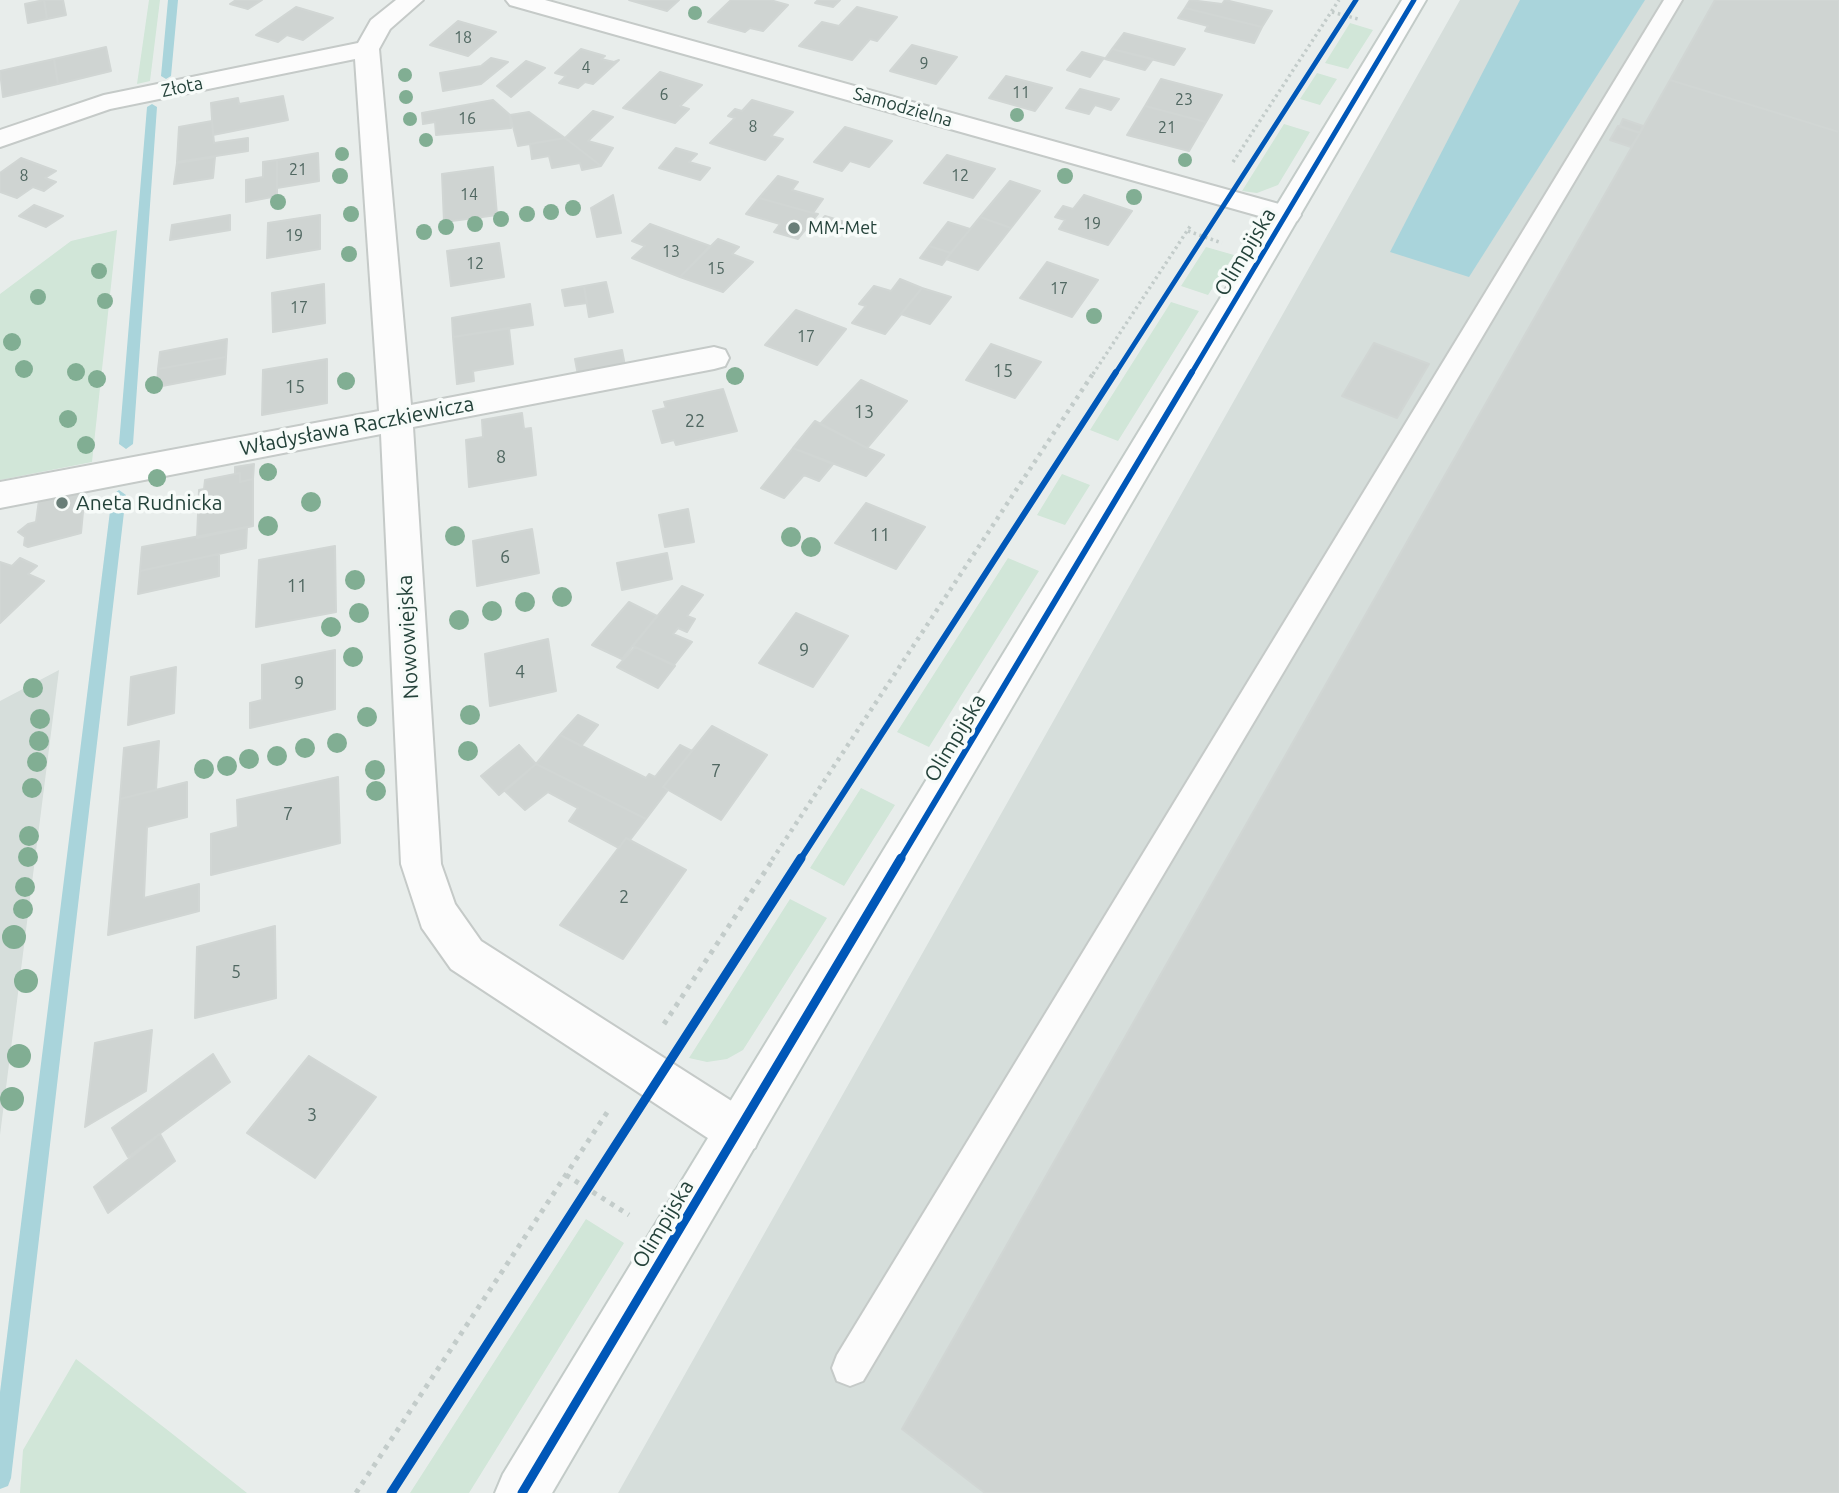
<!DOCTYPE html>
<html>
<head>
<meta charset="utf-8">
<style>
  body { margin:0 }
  canvas { display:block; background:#e8edeb }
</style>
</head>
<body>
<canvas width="1839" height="1493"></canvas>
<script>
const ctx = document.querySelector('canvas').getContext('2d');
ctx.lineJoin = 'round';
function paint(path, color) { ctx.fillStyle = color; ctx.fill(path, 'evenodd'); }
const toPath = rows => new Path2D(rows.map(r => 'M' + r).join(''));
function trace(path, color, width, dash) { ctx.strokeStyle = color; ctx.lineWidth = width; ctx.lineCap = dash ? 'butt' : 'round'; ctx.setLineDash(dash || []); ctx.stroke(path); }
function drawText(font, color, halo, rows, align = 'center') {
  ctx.font = font + ' Ubuntu,sans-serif'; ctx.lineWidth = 7; ctx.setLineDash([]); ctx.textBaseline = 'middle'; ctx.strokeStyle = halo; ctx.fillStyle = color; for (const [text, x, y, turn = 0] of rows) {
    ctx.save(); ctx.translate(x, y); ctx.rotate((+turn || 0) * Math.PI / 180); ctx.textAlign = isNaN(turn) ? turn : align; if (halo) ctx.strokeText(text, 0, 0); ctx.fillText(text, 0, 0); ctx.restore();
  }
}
paint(toPath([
  [1460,0,1839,0,1839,1493,618,1493],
  [59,670,0,1135,0,701]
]), '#d6dedb');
paint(toPath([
  [149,0,160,0,150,81,137,84],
  [1350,23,1373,30,1348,69,1325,63],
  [1317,73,1337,79,1320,105,1300,99],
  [1284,124,1310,132,1278,185,1257,193,1242,191],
  [117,230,92,462,0,480,0,294,71,241],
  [1206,247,1234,255,1208,295,1181,286],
  [1171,302,1199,311,1118,441,1090,430],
  [1062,474,1090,485,1065,525,1037,515],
  [1008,558,1039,571,929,747,897,732],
  [861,788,895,805,844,886,810,868],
  [790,899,827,918,743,1050,727,1059,707,1062,689,1058],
  [586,1219,624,1243,469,1493,410,1493],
  [76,1359,170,1432,247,1493,20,1493,23,1450]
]), '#d1e6d8');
paint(toPath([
  [1520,0,1645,0,1469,277,1390,252]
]), '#a9d4db');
paint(toPath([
  [168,0,178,0,171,76,166,79,161,76,168,0],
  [152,104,157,107,133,444,126,449,119,444,147,107,152,104],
  [119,490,126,495,11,1478,8,1486,0,1489,0,1392,112,495,119,490]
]), '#a9d4db');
const building = toPath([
  [44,0,47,19,28,23,25,4,44,0],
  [44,0,63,0,66,15,47,19,44,0],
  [236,0,262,0,248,9,230,4,236,0],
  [629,0,679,0,667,11,629,0],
  [731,0,770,0,788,5,763,31,750,28,745,32,708,22,731,0],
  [818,0,840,0,833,7,815,3,818,0],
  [1190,0,1222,4,1225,0,1272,11,1262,27,1185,8,1190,0],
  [1715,0,1839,0,1839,132,1670,80,1715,0],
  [296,7,333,18,303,40,287,35,278,42,256,35,296,7],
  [857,7,897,17,877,41,870,39,852,60,799,46,822,22,839,26,857,7],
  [1185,8,1262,27,1254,43,1205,31,1208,26,1178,18,1185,8],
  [458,21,496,32,468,56,430,45,458,21],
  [1124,33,1185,49,1174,65,1112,49,1124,33],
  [912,45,957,57,936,84,890,71,912,45],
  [106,47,111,71,58,84,54,59,106,47],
  [581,49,605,56,601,59,614,62,619,60,593,84,585,82,578,88,559,83,566,76,555,73,581,49],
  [1112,49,1153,59,1145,70,1105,59,1112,49],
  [1082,52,1104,58,1090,77,1067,70,1082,52],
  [491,58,508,62,481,84,443,91,440,73,481,66,491,58],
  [54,59,58,84,3,97,0,71,54,59],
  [526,61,545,68,511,97,497,86,526,61],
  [660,72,702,85,680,106,689,109,675,123,623,108,660,72],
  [1006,76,1052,88,1035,111,989,98,1006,76],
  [1161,79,1222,95,1206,122,1145,106,1161,79],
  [1670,80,1839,132,1839,1493,985,1493,902,1429,1670,80],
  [1080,89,1119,99,1111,110,1095,105,1089,114,1066,108,1080,89],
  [283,96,288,120,213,135,211,103,238,98,239,104,283,96],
  [493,100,510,115,511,128,436,135,435,122,423,124,422,113,493,100],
  [752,100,793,112,771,136,783,139,765,160,710,143,735,118,728,116,735,109,742,111,752,100],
  [1145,106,1206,122,1189,151,1127,135,1145,106],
  [593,111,613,117,588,141,613,148,601,166,565,138,593,111],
  [529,112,565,138,518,146,510,115,529,112],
  [1623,119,1643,126,1640,133,1620,126,1623,119],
  [212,121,214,143,248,138,248,151,177,162,179,127,212,121],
  [1618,126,1640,133,1631,147,1610,140,1618,126],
  [845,127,892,141,869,167,850,161,842,171,814,162,845,127],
  [565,138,601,166,582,170,580,163,552,168,549,156,532,159,530,144,565,138],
  [676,148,697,154,689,162,710,168,700,180,659,168,676,148],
  [318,153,319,181,277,188,277,160,318,153],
  [947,155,995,169,973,198,924,183,947,155],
  [215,157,213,178,174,184,177,163,215,157],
  [21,158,56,171,45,178,56,182,44,191,33,187,17,198,0,192,0,173,21,158],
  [277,160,277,196,246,202,246,180,263,177,263,162,277,160],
  [493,167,497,215,444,222,442,174,493,167],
  [778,176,798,182,792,190,823,199,813,213,759,198,778,176],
  [1010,181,1040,191,1011,228,980,217,1010,181],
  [613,195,621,233,597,237,591,208,613,195],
  [1084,195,1132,211,1108,245,1059,229,1065,220,1055,217,1063,206,1073,209,1084,195],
  [759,198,813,213,818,214,798,239,774,232,780,224,746,214,759,198],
  [34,205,63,216,46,227,19,216,34,205],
  [230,215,230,230,170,240,172,225,230,215],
  [320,215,320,249,267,258,268,223,320,215],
  [825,216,855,225,846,233,841,231,838,233,815,226,825,216],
  [980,217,1011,228,978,270,946,259,980,217],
  [948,222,970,229,951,253,929,246,948,222],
  [650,224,710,246,680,277,632,258,645,246,632,241,650,224],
  [718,239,739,247,732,254,753,262,723,292,680,277,718,239],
  [499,243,504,277,451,286,447,251,499,243],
  [929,246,951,253,942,265,920,258,929,246],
  [1047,262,1098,280,1072,317,1020,298,1047,262],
  [900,279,922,288,885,334,852,323,866,306,859,304,874,286,891,291,900,279],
  [606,282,613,312,589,317,584,286,606,282],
  [324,284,325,323,273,332,272,293,324,284],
  [584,286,587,303,565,306,562,290,584,286],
  [922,288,951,297,930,324,901,314,922,288],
  [530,304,533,325,453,337,452,318,530,304],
  [796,310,846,329,817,365,765,345,796,310],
  [509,328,513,364,473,371,474,381,457,384,453,337,509,328],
  [227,339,226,357,158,369,160,352,227,339],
  [1374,343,1429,364,1397,418,1342,396,1374,343],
  [991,344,1041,362,1015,398,966,380,991,344],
  [622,350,625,366,578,375,575,359,622,350],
  [226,357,225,374,157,387,158,369,226,357],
  [327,359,327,403,262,415,263,370,327,359],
  [861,380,907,401,867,448,820,424,861,380],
  [723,389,737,431,676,445,674,440,662,443,653,411,666,408,664,402,723,389],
  [522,413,524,429,531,428,536,475,469,487,466,440,483,437,482,420,522,413],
  [815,421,867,448,884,455,866,476,793,448,815,421],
  [793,448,833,464,819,481,804,475,784,498,761,488,793,448],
  [254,464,253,479,240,482,240,473,235,474,235,467,254,464],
  [240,473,240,482,253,479,253,526,197,538,199,490,204,489,205,480,240,473],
  [85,491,81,533,28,547,24,545,25,537,18,532,28,524,36,522,39,500,85,491],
  [866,503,925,527,896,569,835,543,866,503],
  [688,509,694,542,665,547,659,515,688,509],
  [247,527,246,548,140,571,142,547,247,527],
  [532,529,539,573,477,586,473,541,532,529],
  [335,546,336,612,256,627,259,560,335,546],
  [667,553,672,579,622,590,617,563,667,553],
  [219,554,219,576,138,594,140,571,219,554],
  [20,558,37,566,28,574,44,581,0,623,0,562,12,566,20,558],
  [682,586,703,595,687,616,695,619,687,632,678,628,673,634,692,642,674,665,633,646,682,586],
  [629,602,657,616,622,659,592,645,629,602],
  [796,613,848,636,813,687,759,663,796,613],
  [548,639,556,691,490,706,485,654,548,639],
  [635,647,675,666,658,688,617,667,635,647],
  [335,650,335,709,250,728,250,703,262,700,262,665,335,650],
  [176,667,174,713,128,725,131,677,176,667],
  [578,715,598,725,581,746,560,735,578,715],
  [712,726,767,755,721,820,663,787,712,726],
  [560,735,646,778,649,774,655,777,680,745,692,751,663,787,668,790,646,819,536,764,560,735],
  [159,741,156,790,120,799,124,748,159,741],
  [519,745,536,764,499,795,481,776,519,745],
  [536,764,646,819,630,840,626,838,619,848,569,821,578,808,548,792,525,810,505,791,536,764],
  [338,777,340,843,211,875,211,834,238,827,237,800,338,777],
  [187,782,187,817,147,827,144,898,199,884,199,911,108,935,120,799,187,782],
  [626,838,686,870,623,959,560,925,626,838],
  [275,926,276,998,195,1018,197,947,275,926],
  [152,1030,146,1091,85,1127,95,1043,152,1030],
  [213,1054,230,1082,128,1157,112,1128,213,1054],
  [309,1056,376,1097,315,1178,247,1133,309,1056],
  [160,1134,175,1161,108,1213,94,1187,160,1134]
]);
paint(building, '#cfd4d2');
trace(building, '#d1d6d4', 2);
const lane = toPath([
  [1664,0,1682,0,863,1381,850,1386,837,1381,832,1368,837,1355,1664,0]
]);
const street = toPath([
  [396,0,423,0,390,29,379,49,411,405,714,347,725,350,729,358,725,366,714,369,413,427,441,864,455,904,481,941,755,1116,762,1132,755,1148,739,1155,723,1148,451,969,422,928,401,864,381,434,0,508,0,482,379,411,355,59,110,109,0,147,0,130,104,95,358,43,371,20,396,0],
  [506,0,545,0,1297,209,1301,215,1297,221,1287,224,1277,221,510,5,506,0]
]);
const secondary = toPath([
  [1402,0,1426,0,552,1493,495,1493,503,1474,1402,0]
]);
trace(lane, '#c5cac8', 4);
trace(street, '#c5cac8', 4);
trace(secondary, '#c3cbc8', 4);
trace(toPath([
  [1332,12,1358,19],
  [1233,162,1339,0],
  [1188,231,1222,243],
  [1093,374,1191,225]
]), '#c3ccca', 3.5, [2.5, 3.5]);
trace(toPath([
  [772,860,1094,372]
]), '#c3ccca', 4.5, [3.5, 5]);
trace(toPath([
  [664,1024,774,858],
  [566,1175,629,1215],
  [356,1493,610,1108]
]), '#c3ccca', 5, [4.5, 6]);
paint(lane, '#fcfcfc');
paint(street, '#fcfcfc');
paint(secondary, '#fcfcfc');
trace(toPath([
  [1115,374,1356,0],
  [1191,374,1414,0]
]), '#0057b8', 5);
trace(toPath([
  [800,860,1116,372],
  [900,860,1192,372]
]), '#0057b8', 6);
trace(toPath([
  [391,1493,801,858],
  [522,1493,901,858]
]), '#0057b8', 9);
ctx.fillStyle = '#81ae93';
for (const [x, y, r] of [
  [695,13,7],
  [405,75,7],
  [406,97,7],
  [1017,115,7],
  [410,119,7],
  [426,140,7],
  [342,154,7],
  [1185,160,7],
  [340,176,8],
  [1065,176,8],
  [1134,197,8],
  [278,202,8],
  [573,208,8],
  [551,212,8],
  [351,214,8],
  [527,214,8],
  [501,219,8],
  [475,224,8],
  [446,227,8],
  [424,232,8],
  [349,254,8],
  [99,271,8],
  [38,297,8],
  [105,301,8],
  [1094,316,8],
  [12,342,9],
  [24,369,9],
  [76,372,9],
  [735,376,9],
  [97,379,9],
  [346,381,9],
  [154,385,9],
  [68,419,9],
  [86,445,9],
  [268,472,9],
  [157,478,9],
  [311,502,10],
  [268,526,10],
  [455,536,10],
  [791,537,10],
  [811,547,10],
  [355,580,10],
  [562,597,10],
  [525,602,10],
  [492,611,10],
  [359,613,10],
  [459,620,10],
  [331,627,10],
  [353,657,10],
  [33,688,10],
  [470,715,10],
  [367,717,10],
  [40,719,10],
  [39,741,10],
  [337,743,10],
  [305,748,10],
  [468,751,10],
  [277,756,10],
  [249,759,10],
  [37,762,10],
  [227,766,10],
  [204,769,10],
  [375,770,10],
  [32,788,10],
  [376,791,10],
  [29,836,10],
  [28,857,10],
  [25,887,10],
  [23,909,10],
  [14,937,12],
  [26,981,12],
  [19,1056,12],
  [12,1099,12]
]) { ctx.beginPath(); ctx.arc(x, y, r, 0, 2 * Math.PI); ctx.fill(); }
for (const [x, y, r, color] of [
  [794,228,7,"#697e78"],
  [62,503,7,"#697e78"]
]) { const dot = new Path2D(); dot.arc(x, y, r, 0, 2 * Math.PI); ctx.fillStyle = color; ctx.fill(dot); trace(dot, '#f7fbf9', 2.5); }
drawText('16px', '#506761', null, [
  ["18",463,38],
  ["9",924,64],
  ["4",586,68],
  ["11",1021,93],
  ["6",664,95],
  ["23",1184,100],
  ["16",467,119],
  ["8",753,127],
  ["21",1167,128],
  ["21",298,170],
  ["8",24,176],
  ["12",960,176],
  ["14",469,195],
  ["19",1092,224],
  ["19",294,236],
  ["13",671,252],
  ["12",475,264],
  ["15",716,269],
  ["17",1059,289],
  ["17",299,308],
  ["17",806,337]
]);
drawText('18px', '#24423a', '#f7fbf9', [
  ["Złota",182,87,-12],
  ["Samodzielna",903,107,16]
]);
drawText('18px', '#24423a', '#f7fbf9', [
  ["MM-Met",808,228]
], 'left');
drawText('18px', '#506761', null, [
  ["15",1003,371],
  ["15",295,387],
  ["13",864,412],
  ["22",695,421],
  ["8",501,457],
  ["11",880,535],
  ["6",505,557],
  ["11",297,586],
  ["9",804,650],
  ["4",520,672],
  ["9",299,683],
  ["7",716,771],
  ["7",288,814],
  ["2",624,897],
  ["5",236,972],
  ["3",312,1115]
]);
drawText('21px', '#24423a', '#f7fbf9', [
  ["Olimpijska",1245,252,-59],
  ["Władysława Raczkiewicza",357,426,-11],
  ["Nowowiejska",408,637,-93],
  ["Olimpijska",955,738,-59],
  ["Olimpijska",663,1224,-59]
]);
drawText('21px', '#24423a', '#f7fbf9', [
  ["Aneta Rudnicka",76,503]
], 'left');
</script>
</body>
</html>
